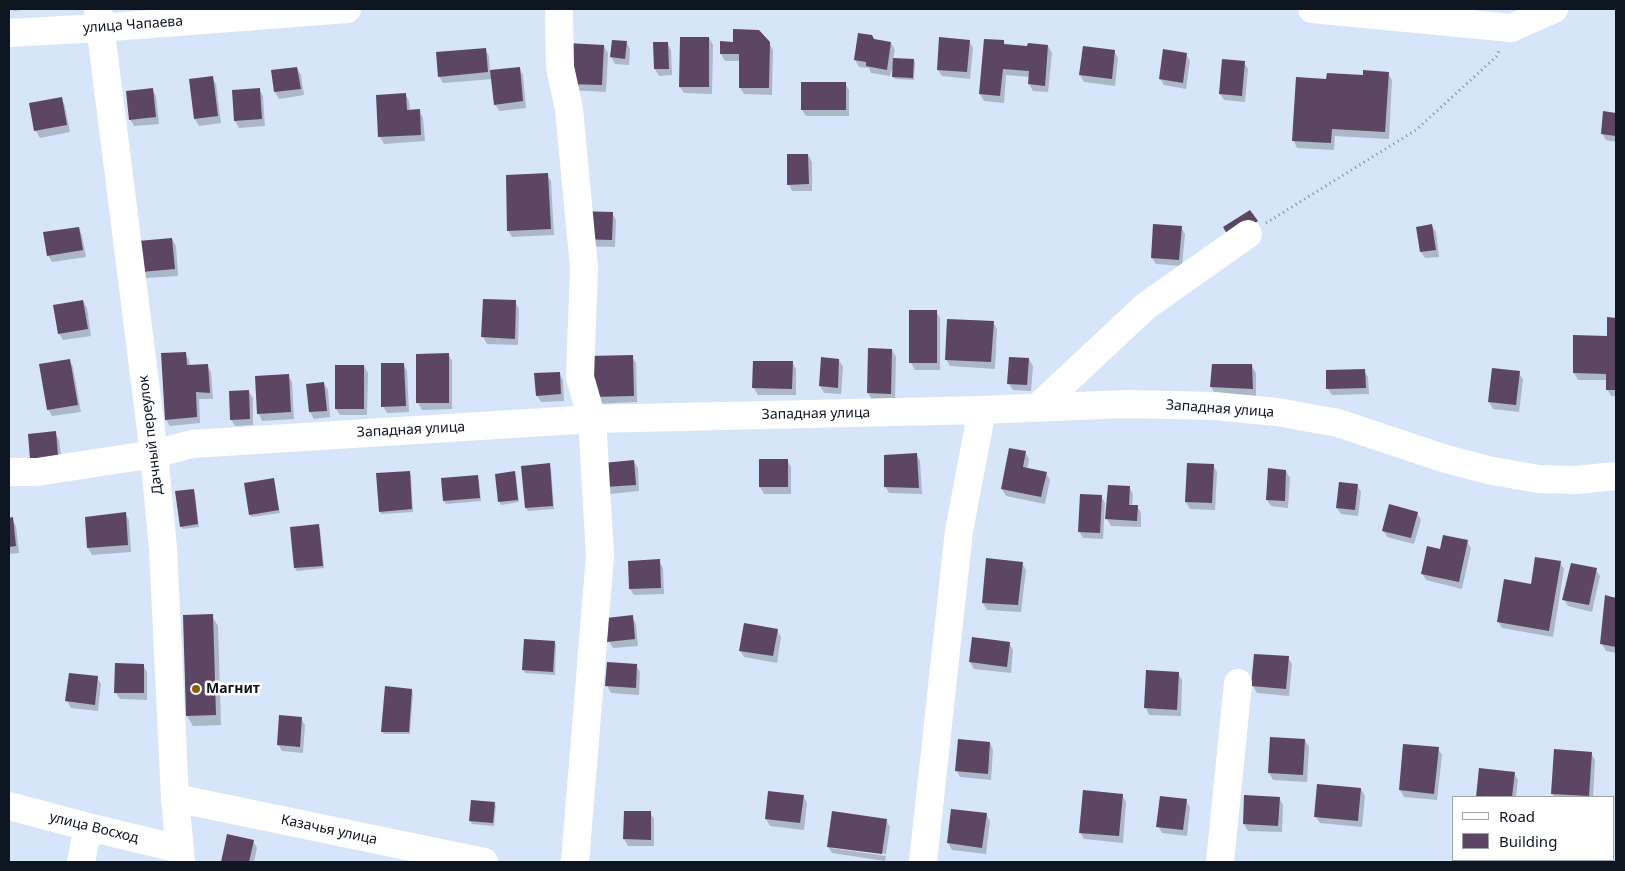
<!DOCTYPE html>
<html>
<head>
<meta charset="utf-8">
<style>
  body { margin:0 }
  #map { position:relative; width:1625px; height:871px; overflow:hidden; background:#d7e5fa; font-family:"Noto Sans",sans-serif }
  canvas { display:block }
  .frame { position:absolute; inset:0; border:10px solid #0d1521; pointer-events:none }
  .legend { position:absolute; left:1452px; top:796px; width:162px; height:65px; box-sizing:border-box; background:#fff; border:1px solid #9ea1a6; margin:0; padding:6px 9px; list-style:none; font-size:15px; color:#0d1521 }
  .legend li { display:flex; align-items:center; gap:10px; height:25px }
  .legend b { width:25px; border:1px solid #9ea1a6 }
</style>
</head>
<body>
<div id="map">
<canvas width="1625" height="871"></canvas>
<div class="frame"></div>
<ul class="legend">
<li><b style="height:6px;background:#fff"></b>Road</li>
<li><b style="height:14px;background:#5c4663"></b>Building</li>
</ul>
</div>
<script>
const ctx = document.querySelector('canvas').getContext('2d');
ctx.lineJoin = 'round';
function paint(path, color) { ctx.fillStyle = color; ctx.fill(path, 'evenodd'); }
const toPath = rows => new Path2D(rows.map(r => 'M' + r).join(''));
function trace(path, color, width, dash) { ctx.strokeStyle = color; ctx.lineWidth = width; ctx.lineCap = dash ? 'butt' : 'round'; ctx.setLineDash(dash || []); ctx.stroke(path); }
function drawText(font, color, halo, rows, align = 'center') {
  ctx.font = font + ' "Noto Sans",sans-serif'; ctx.lineWidth = 5; ctx.setLineDash([]); ctx.textBaseline = 'middle'; ctx.strokeStyle = halo; ctx.fillStyle = color; for (const [text, x, y, turn = 0] of rows) {
    ctx.save(); ctx.translate(x, y); ctx.rotate((+turn || 0) * Math.PI / 180); ctx.textAlign = isNaN(turn) ? turn : align; if (halo) ctx.strokeText(text, 0, 0); ctx.fillText(text, 0, 0); ctx.restore();
  }
}
paint(toPath([
  [12,9,30,9,13,11],
  [709,38,713,45,712,94,684,93,680,87],
  [874,40,891,43,895,50,893,59,914,60,915,63,914,80,895,79,893,76,893,69,892,69,890,76,871,73,869,68,859,67,855,60],
  [985,40,1003,42,1006,45,1028,47,1048,46,1052,53,1048,92,1033,91,1029,84,1030,77,1006,75,1004,103,984,101,980,94],
  [969,41,973,48,970,79,942,76,938,70],
  [626,42,630,49,629,65,615,64,611,57],
  [667,43,671,50,672,75,659,76,655,69,654,44],
  [769,43,773,50,772,95,744,94,740,87,740,61,725,61,721,54],
  [604,46,608,53,606,92,571,90],
  [485,49,489,56,490,71,519,68,523,75,526,108,499,111,495,104,493,79,443,83,439,76],
  [1114,51,1118,58,1115,86,1084,82,1080,75],
  [1186,54,1190,61,1186,89,1164,85,1160,79],
  [1244,63,1248,69,1245,102,1224,100,1220,94],
  [297,68,301,75,304,95,279,99,275,92,272,72],
  [1388,73,1392,80,1389,139,1335,136,1334,150,1297,148,1294,141,1328,81],
  [212,78,216,84,221,123,199,126,195,119],
  [845,83,849,90,849,116,806,116,802,110],
  [152,89,156,96,159,124,134,126,130,119],
  [259,89,263,96,265,126,239,128,235,121,233,91],
  [405,94,409,101,410,111,419,111,423,118,425,141,384,144,380,137,377,96],
  [62,99,65,106,70,132,40,138,36,131,31,104],
  [1604,113,1616,114,1616,142,1606,140,1602,133],
  [808,155,812,162,812,191,792,191,789,184],
  [547,175,551,181,554,235,512,237,508,230],
  [612,213,616,220,615,247,581,246],
  [1432,226,1436,232,1439,257,1425,258,1421,252],
  [1181,227,1185,234,1182,266,1156,264,1152,258],
  [79,228,82,235,86,257,52,262,48,255],
  [172,239,176,246,178,276,146,278,142,272],
  [83,301,87,308,91,336,63,340,59,333],
  [484,301,515,302,519,309,518,345,487,344,483,337],
  [936,311,940,318,940,370,915,370,911,363],
  [1608,319,1616,319,1616,396,1611,396,1607,389,1607,380,1578,380,1574,373,1608,337],
  [993,322,997,329,995,369,950,366,946,359],
  [892,350,896,357,895,400,872,400,868,393],
  [185,353,189,360,190,366,207,365,211,372,213,399,199,399,200,423,170,426,166,420],
  [448,354,452,361,452,409,422,410,418,403],
  [632,357,636,363,637,402,594,404],
  [822,359,839,360,843,367,841,394,824,393,820,386],
  [1029,359,1033,366,1031,391,1013,390,1009,384],
  [69,360,73,367,81,412,52,416,48,409],
  [792,362,796,369,796,395,758,395,754,388],
  [403,364,407,371,409,412,387,413,383,406],
  [364,366,368,373,367,415,340,415,336,409],
  [1252,366,1256,373,1256,396,1215,394,1211,387],
  [1364,371,1368,377,1369,394,1332,395,1328,389],
  [559,373,563,380,564,401,541,402,537,395],
  [1519,373,1523,380,1519,412,1493,409,1489,402],
  [288,375,292,382,294,419,262,421,259,414],
  [324,384,328,390,330,417,314,419,310,412],
  [249,392,253,398,253,425,235,426,231,419],
  [55,433,59,440,62,462,35,465],
  [1025,452,1029,459,1027,470,1046,473,1050,480,1045,504,1006,496,1002,489],
  [916,454,920,461,922,494,889,493,885,486],
  [787,460,791,467,791,494,764,494,760,487],
  [634,462,638,468,639,491,610,494,606,487],
  [549,465,551,468,554,509,528,511,526,508,522,467],
  [1213,465,1217,472,1215,510,1190,509,1186,502],
  [1286,471,1290,478,1288,508,1271,506,1267,500],
  [409,472,411,475,413,512,381,514,380,511],
  [514,473,516,476,519,502,501,505,500,502],
  [478,477,479,480,481,501,446,504,444,501],
  [273,480,280,513,252,517,250,514],
  [1357,485,1361,492,1358,516,1341,514,1337,508],
  [1129,487,1133,494,1132,506,1137,506,1141,513,1141,527,1111,526,1107,519],
  [193,490,195,493,199,527,183,529,181,526],
  [1101,496,1105,503,1103,539,1083,538,1079,531],
  [125,513,129,520,131,552,92,555,88,548,87,518],
  [1417,513,1421,520,1414,544,1387,537,1383,530],
  [9,519,12,519,16,526,19,553,9,554],
  [318,526,320,529,324,568,297,571,295,568,292,528],
  [1467,542,1471,548,1462,589,1426,580,1422,573,1441,551],
  [659,561,663,568,664,594,634,595,630,589],
  [1022,563,1026,570,1021,612,987,610,983,603],
  [1560,563,1564,569,1553,637,1502,628,1498,621,1532,585],
  [1596,570,1600,576,1592,612,1568,606,1564,599],
  [1606,597,1616,599,1616,653,1606,651,1602,644],
  [212,616,218,626,221,725,193,726,187,716],
  [632,617,636,624,638,646,613,648,609,641],
  [777,630,781,637,777,663,744,657,740,650],
  [525,640,555,642,556,645,555,675,525,673,523,670],
  [1009,643,1013,650,1011,673,974,669,970,662],
  [1288,658,1292,664,1289,696,1257,693,1253,686],
  [143,665,147,672,147,700,120,699,116,693],
  [636,665,640,672,639,695,611,693,607,686],
  [1178,673,1182,680,1181,716,1149,715,1146,708],
  [97,678,101,684,98,711,71,708,67,701],
  [412,690,413,693,410,734,384,734,382,731],
  [301,718,305,725,303,753,282,751,278,744],
  [1305,740,1309,747,1307,782,1273,780,1269,773],
  [990,743,993,750,991,780,960,777,956,770],
  [1438,749,1442,755,1437,800,1404,797,1400,790],
  [1591,753,1595,760,1593,797,1554,797,1552,793],
  [1480,769,1514,773,1518,780,1516,797,1477,797],
  [1361,789,1365,796,1362,827,1320,823,1316,817],
  [1122,795,1126,802,1123,843,1084,839,1080,832],
  [803,796,807,803,804,830,770,826,766,819],
  [1279,798,1283,805,1282,832,1248,831,1244,824],
  [1186,801,1190,807,1187,836,1162,833,1158,826],
  [494,803,496,806,494,826,472,824,470,821],
  [952,810,986,814,990,821,986,854,952,850,948,843],
  [650,813,654,819,654,846,628,846,624,839],
  [886,820,890,827,886,854,831,846,831,848,886,856,885,861,832,853,828,846],
  [228,835,253,841,257,848,254,862,222,862]
]), '#0003');
paint(toPath([
  [733,29,759,30,770,42,769,88,739,88,739,54,720,54,720,41,733,42],
  [858,33,872,35,874,39,891,42,887,70,866,66,866,62,854,60],
  [680,37,709,37,709,87,679,87],
  [939,37,970,40,967,72,937,70],
  [984,39,1004,40,1004,44,1027,46,1028,43,1048,45,1045,86,1028,84,1029,71,1003,69,1000,96,979,94],
  [612,40,627,41,625,59,610,57],
  [653,42,668,42,669,69,654,69],
  [566,43,604,45,602,85,566,84],
  [1083,46,1115,50,1112,79,1079,75],
  [486,48,488,72,438,77,436,52],
  [1163,49,1187,53,1183,83,1159,79],
  [893,58,914,59,913,78,892,77],
  [1222,59,1245,61,1242,96,1219,94],
  [297,67,301,89,274,92,271,70],
  [520,67,523,101,494,105,490,70],
  [1363,70,1389,72,1385,132,1332,129,1331,143,1292,141,1296,77,1326,79,1327,73,1363,75],
  [213,76,218,116,194,119,189,79],
  [801,82,846,82,846,110,801,110],
  [153,88,156,117,129,120,126,91],
  [260,88,262,119,234,121,232,90],
  [406,93,407,110,420,109,421,135,378,137,376,95],
  [62,97,67,125,34,131,29,103],
  [1603,111,1616,113,1616,136,1601,134],
  [787,154,808,154,809,184,787,185],
  [548,173,551,229,507,231,506,175],
  [1250,210,1258,221,1230,239,1223,227],
  [576,211,613,212,612,240,576,239],
  [1153,224,1182,226,1179,260,1151,258],
  [1432,224,1436,250,1420,252,1416,227],
  [79,227,83,250,47,256,43,232],
  [172,238,175,269,141,272,138,241],
  [483,299,516,300,515,339,481,337],
  [83,300,88,329,58,334,53,305],
  [909,310,937,310,937,363,909,363],
  [1607,317,1616,318,1616,390,1606,390,1606,374,1573,373,1573,335,1607,336],
  [947,319,994,321,991,362,945,360],
  [868,348,892,349,891,394,867,393],
  [186,352,187,365,208,364,210,393,196,392,197,417,165,420,161,353],
  [449,353,449,403,416,403,416,354],
  [633,355,634,396,589,397,588,356],
  [821,357,839,359,838,388,819,386],
  [1009,357,1029,358,1027,385,1007,384],
  [70,359,78,405,47,410,39,364],
  [753,361,793,361,792,389,752,388],
  [381,363,404,363,406,406,381,407],
  [1212,364,1252,364,1253,389,1210,387],
  [335,365,364,365,364,409,335,409],
  [1492,368,1520,371,1516,405,1488,402],
  [1365,369,1366,388,1326,389,1326,370],
  [560,372,561,394,536,396,534,373],
  [289,374,291,412,257,414,255,376],
  [324,382,327,411,309,412,306,384],
  [249,390,250,419,230,420,229,391],
  [56,431,58,456,30,459,28,434],
  [1009,448,1026,451,1023,467,1047,472,1041,497,1001,489],
  [917,453,919,488,884,487,884,455],
  [759,459,788,459,788,487,759,487],
  [634,460,636,485,605,487,603,463],
  [550,463,553,506,525,508,521,466],
  [1187,463,1214,464,1212,503,1185,502],
  [1268,468,1286,470,1285,501,1266,500],
  [410,471,412,509,379,512,376,473],
  [515,471,518,500,498,502,495,474],
  [478,475,480,498,443,501,441,478],
  [274,478,279,510,249,515,244,483],
  [1339,482,1358,484,1355,510,1336,508],
  [1108,485,1130,486,1129,505,1138,505,1137,521,1105,519],
  [194,489,198,524,180,527,175,491],
  [1080,494,1102,495,1100,533,1078,532],
  [1389,504,1418,512,1411,538,1382,531],
  [126,512,128,545,87,548,85,517],
  [13,517,16,546,9,547,9,518],
  [319,524,323,566,294,568,290,527],
  [1443,535,1468,540,1459,582,1421,574,1427,546,1440,549],
  [1535,557,1561,561,1549,631,1497,622,1504,579,1531,584],
  [986,558,1023,562,1018,605,982,603],
  [660,559,661,588,629,589,628,561],
  [1571,563,1597,568,1589,605,1562,600],
  [1605,595,1616,598,1616,647,1600,644],
  [213,614,216,715,186,716,183,615],
  [633,615,635,639,607,642,606,618],
  [744,623,778,629,773,656,739,651],
  [972,637,1010,642,1007,667,969,662],
  [524,639,555,641,553,672,522,670],
  [1254,654,1289,656,1286,689,1251,686],
  [607,662,637,664,636,688,605,686],
  [115,663,144,664,144,693,114,693],
  [1146,670,1179,672,1177,710,1144,708],
  [69,673,98,676,95,705,65,701],
  [385,686,412,689,409,732,381,732],
  [279,715,302,717,300,747,277,745],
  [1270,737,1305,739,1303,775,1268,773],
  [958,739,990,742,988,774,955,771],
  [1403,744,1439,747,1434,794,1399,790],
  [1554,749,1592,752,1589,796,1551,794],
  [1479,768,1515,772,1512,797,1476,797],
  [1317,784,1361,788,1358,821,1314,817],
  [1083,790,1123,794,1119,836,1079,833],
  [768,791,804,795,800,823,765,819],
  [1244,795,1280,797,1278,826,1243,824],
  [1160,796,1187,799,1183,830,1156,827],
  [471,800,495,802,493,823,469,821],
  [951,809,987,813,982,848,947,843],
  [624,811,651,811,651,840,623,839],
  [832,811,887,819,882,854,827,847],
  [227,834,254,840,249,862,221,862]
]), '#5c4663');
trace(toPath([
  [1266,223,1416,130,1497,56,1499,51]
]), '#7e899a', 3, [1, 4]);
trace(toPath([
  [98,9,154,454,163,548,175,798,181,862],
  [559,9,560,67,569,109,584,268,580,377,592,419,600,556,575,862],
  [1312,9,1511,28,1554,9],
  [9,33,99,28,347,9],
  [1038,407,1146,306,1248,234],
  [9,472,37,472,154,454,192,444,592,419,982,410,1126,404,1214,406,1277,412,1338,423,1446,459,1488,470,1538,479,1576,480,1616,476],
  [175,798,484,862],
  [9,806,88,827,180,849],
  [81,862,88,827],
  [923,862,959,531,982,410],
  [1220,862,1238,683]
]), '#fff', 28);
for (const [x, y, r, color] of [
  [196,689,5,"#8b5f01"]
]) { const dot = new Path2D(); dot.arc(x, y, r, 0, 2 * Math.PI); ctx.fillStyle = color; ctx.fill(dot); trace(dot, '#fff', 2); }
drawText('14px', '#0d1521', '#fff', [
  ["улица Чапаева",133,25,-4],
  ["Западная улица",1220,409,4],
  ["Западная улица",816,414,-1],
  ["Западная улица",411,430,-3],
  ["Дачный переулок",151,435,-97],
  ["улица Восход",94,828,14],
  ["Казачья улица",329,830,12]
]);
drawText('bold 14px', '#0d1521', '#fff', [
  ["Магнит",206,689]
], 'left');
</script>
</body>
</html>
